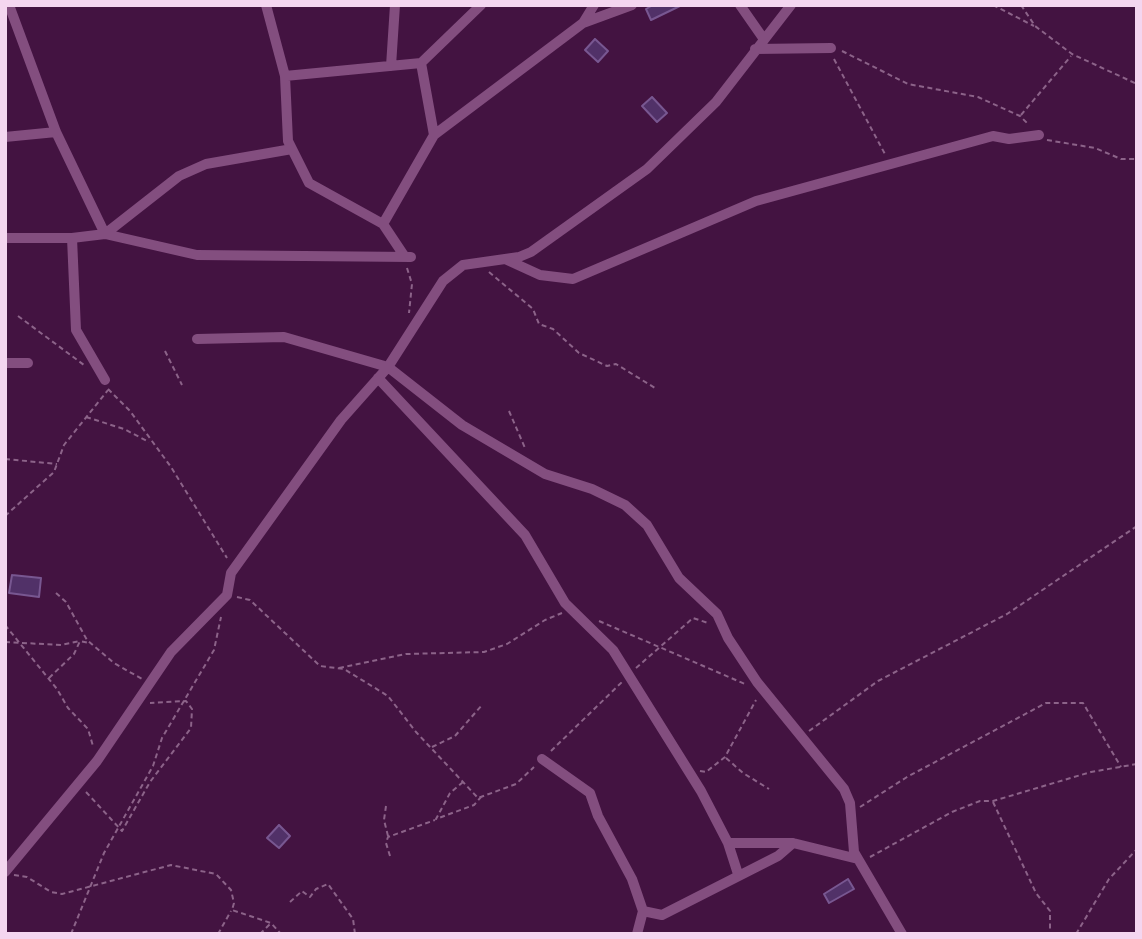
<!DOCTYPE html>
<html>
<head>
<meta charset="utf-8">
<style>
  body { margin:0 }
  #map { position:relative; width:1142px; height:939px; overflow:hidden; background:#431341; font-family:"Space Grotesk",sans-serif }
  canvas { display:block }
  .frame { position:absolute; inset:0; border:7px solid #f4d6f0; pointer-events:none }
</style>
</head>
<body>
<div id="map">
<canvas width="1142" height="939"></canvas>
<div class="frame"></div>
</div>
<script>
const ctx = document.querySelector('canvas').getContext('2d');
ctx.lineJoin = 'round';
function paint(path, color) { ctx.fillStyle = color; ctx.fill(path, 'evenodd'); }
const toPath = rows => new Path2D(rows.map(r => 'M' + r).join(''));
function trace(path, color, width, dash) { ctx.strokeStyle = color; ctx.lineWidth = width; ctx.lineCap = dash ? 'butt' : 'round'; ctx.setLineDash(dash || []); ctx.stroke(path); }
const building = toPath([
  [653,5,682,5,651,20,646,9,653,5],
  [595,39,608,51,598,62,585,50,595,39],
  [652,97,667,113,657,122,642,106,652,97],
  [12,575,41,578,39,597,9,593,12,575],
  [279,825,290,836,279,848,267,838,279,825],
  [848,879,854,889,829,903,824,894,848,879]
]);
paint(building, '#513168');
trace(building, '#785791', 2);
trace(toPath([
  [993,5,1034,26],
  [1021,5,1035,26,1072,54,1137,84],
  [842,51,908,84,978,97,1020,116,1029,125],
  [834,59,886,156],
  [1021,115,1071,56],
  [1047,140,1095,148,1121,159,1137,159],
  [407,268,412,284,409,313],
  [489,272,533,309,539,324,553,329,579,353,607,366,616,364,655,388],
  [18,316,84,365],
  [165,351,182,385],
  [108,389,130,411,171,467,227,558],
  [509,411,525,448],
  [86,417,124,429,149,442],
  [5,459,57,464],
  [5,516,54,472,64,445,108,390],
  [56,593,66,602,87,640,114,663,142,679],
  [237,597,250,600,320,666,344,669,388,696,416,732,478,798,516,784,534,767],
  [599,621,745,684],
  [5,625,57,689,68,708,88,729,93,746],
  [5,642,61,645,80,641],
  [339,668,406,654,484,652,507,644,545,620,562,613],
  [636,668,693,618,708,623],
  [49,678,74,654,80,641,89,643],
  [809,731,878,681,1007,614,1137,526],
  [432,747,455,736,482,705],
  [551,751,622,682],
  [726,758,743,773,769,789],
  [700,771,706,772,725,757,756,700],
  [463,782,450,793,436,819,474,805,481,797],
  [86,792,122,831,150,782,191,728,192,709,186,701,150,703],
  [993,802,1036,893,1050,911,1050,934],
  [386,806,384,820,388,836],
  [860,807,907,777,1046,703,1083,703,1121,767],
  [390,856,386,843,388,837,435,820],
  [870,857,952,812,980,801,993,801,1091,772,1137,764],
  [14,875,27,877,51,892,62,894,171,865,216,874,231,890,234,903,232,910,271,923,281,934],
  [290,902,302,891,310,897,316,889,328,884,353,919,355,934],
  [71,934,104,853,153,766,162,738,214,650,221,617],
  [218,934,231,911],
  [260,934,270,924],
  [1076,934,1109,879,1137,849]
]), '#8c6389', 2, [5, 3.5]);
trace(toPath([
  [9,5,56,132,105,234,179,176,206,164,292,149],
  [266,5,285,76,288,141,309,183,383,224,405,257],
  [740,5,763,38],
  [583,23,594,5],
  [755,49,831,48],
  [421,63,434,135],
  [391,66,395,5],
  [285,76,421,63,481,5],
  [5,137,56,132],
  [383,224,434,135,583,23,632,5],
  [5,238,72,238,105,234,197,255,411,257],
  [72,238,76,330,105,380],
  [505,259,540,275,573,279,756,201,993,136,1009,139,1039,135],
  [197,339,284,337,388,367,462,425,545,474,592,489,625,505,647,525,679,578,717,614,728,638,757,682,844,789,850,803,854,852,902,934],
  [5,363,28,363],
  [378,378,525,535,565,603,613,650,701,791,728,843,738,874],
  [542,759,590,793,598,816,632,879,643,911,637,934],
  [728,843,793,843,858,859],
  [5,872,97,761,171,652,227,595,231,573,341,420,388,367,443,281,463,265,519,257,531,252,647,169,716,102,791,5],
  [643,911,662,915,778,856,793,843]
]), '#834e7f', 10);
</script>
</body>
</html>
